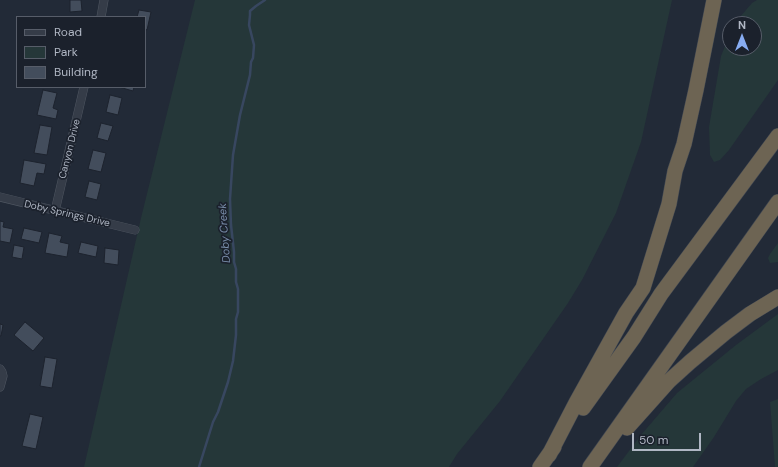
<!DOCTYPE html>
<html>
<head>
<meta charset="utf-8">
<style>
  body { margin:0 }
  #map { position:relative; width:778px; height:467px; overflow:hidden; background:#222a37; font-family:"DM Sans",sans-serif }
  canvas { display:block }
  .legend { position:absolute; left:16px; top:16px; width:130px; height:72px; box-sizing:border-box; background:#1b212c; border:1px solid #575d69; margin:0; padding:5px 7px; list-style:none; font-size:12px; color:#b0b7c4 }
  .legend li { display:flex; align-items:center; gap:8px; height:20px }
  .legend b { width:20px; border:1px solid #575d69 }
  .north { position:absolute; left:722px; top:16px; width:40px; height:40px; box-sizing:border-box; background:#1b212c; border:1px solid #575d69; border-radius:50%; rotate:0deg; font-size:11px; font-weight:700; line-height:16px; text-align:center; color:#b0b7c4 }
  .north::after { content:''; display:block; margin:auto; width:14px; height:18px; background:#87acf2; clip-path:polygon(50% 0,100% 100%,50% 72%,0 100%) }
  .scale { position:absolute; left:632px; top:433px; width:69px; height:18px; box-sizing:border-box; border:2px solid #b0b7c4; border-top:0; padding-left:5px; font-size:12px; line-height:14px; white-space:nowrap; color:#b0b7c4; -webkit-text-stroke:3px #1b212c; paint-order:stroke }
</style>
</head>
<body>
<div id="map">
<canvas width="778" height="467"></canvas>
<ul class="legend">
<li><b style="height:5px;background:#353c48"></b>Road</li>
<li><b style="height:11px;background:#253739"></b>Park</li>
<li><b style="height:11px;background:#434d5c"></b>Building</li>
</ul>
<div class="north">N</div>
<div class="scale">50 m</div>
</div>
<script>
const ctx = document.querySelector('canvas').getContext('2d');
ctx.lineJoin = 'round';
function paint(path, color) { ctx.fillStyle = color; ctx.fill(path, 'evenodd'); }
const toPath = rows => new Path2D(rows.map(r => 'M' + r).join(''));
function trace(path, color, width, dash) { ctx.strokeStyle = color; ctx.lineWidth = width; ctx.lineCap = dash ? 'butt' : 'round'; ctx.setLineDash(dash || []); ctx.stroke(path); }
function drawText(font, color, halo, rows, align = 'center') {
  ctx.font = font + ' "DM Sans",sans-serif'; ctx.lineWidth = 3.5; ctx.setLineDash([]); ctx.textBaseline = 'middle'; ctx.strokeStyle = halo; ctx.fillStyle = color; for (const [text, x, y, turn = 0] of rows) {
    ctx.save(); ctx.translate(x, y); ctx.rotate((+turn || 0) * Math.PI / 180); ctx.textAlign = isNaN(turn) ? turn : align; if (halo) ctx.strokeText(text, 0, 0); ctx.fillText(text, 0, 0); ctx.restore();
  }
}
paint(toPath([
  [195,0,672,0,641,142,616,213,582,280,568,303,500,401,457,454,449,467,84,467,141,218],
  [757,0,778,0,778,80,729,150,720,160,714,162,710,155,709,127,721,56,730,34,730,48,754,48,754,24,734,24,752,3],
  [778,243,778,262,770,263,768,258,770,254],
  [778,314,778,370,761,379,746,389,736,401,714,437,693,467,617,467,641,435,677,393,736,345],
  [778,399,778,467,775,467,770,402]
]), '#253739');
trace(toPath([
  [199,467,213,422,218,412,228,382,233,361,236,335,236,319,238,312,238,289,236,282,236,269,234,262,234,252,231,225,230,199,233,155,240,115,250,75,251,62,253,58,254,45,249,25,250,15,250,11,256,6,265,0]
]), '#384760', 2.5);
const building = toPath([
  [70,0,81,0,82,11,70,12,70,0],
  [139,10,151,12,147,30,145,29,145,17,137,17,139,10],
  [119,87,134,87,133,91,119,87],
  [43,90,57,93,53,108,58,110,56,119,37,115,43,90],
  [110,95,122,98,118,115,106,112,110,95],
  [101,123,113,126,108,141,97,138,101,123],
  [40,125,52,127,47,155,34,153,40,125],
  [93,150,106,153,101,172,88,169,93,150],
  [24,160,46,164,44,174,37,173,34,186,20,183,24,160],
  [89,181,101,184,97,200,85,197,89,181],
  [0,221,4,222,3,227,13,229,10,243,0,241,0,221],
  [24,228,42,232,39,243,21,239,24,228],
  [49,233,62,236,60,242,69,244,67,257,45,253,49,233],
  [81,242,98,246,96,257,78,253,81,242],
  [14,245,24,247,22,259,12,257,14,245],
  [105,248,119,250,118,265,104,263,105,248],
  [25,322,44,338,33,351,14,335,25,322],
  [0,324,3,325,1,336,0,336,0,324],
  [45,357,57,359,52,388,40,386,45,357],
  [30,414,43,417,36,449,22,446,30,414]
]);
paint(building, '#434d5c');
trace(building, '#1d232e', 1);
const street = toPath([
  [101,17,104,0],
  [0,197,135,230],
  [55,211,84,87],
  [0,369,2,372,3,376,0,387]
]);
const highway = toPath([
  [583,408,634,337,661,294,778,136],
  [627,428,669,381,690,362,726,332,750,314,778,297],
  [549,455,576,403,626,313,643,288,669,204,675,171,684,144,696,90,714,0],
  [540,467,554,447],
  [590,467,778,202]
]);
trace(street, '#505762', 9);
trace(highway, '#404752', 16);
trace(street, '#353c48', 8);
trace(highway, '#6d6453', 15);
drawText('10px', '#b0b7c4', '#1b212c', [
  ["Canyon Drive",70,149,-76],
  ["Doby Springs Drive",67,214,13]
]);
drawText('italic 11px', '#798daa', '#1b212c', [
  ["Doby Creek",225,233,-94]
]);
</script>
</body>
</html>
